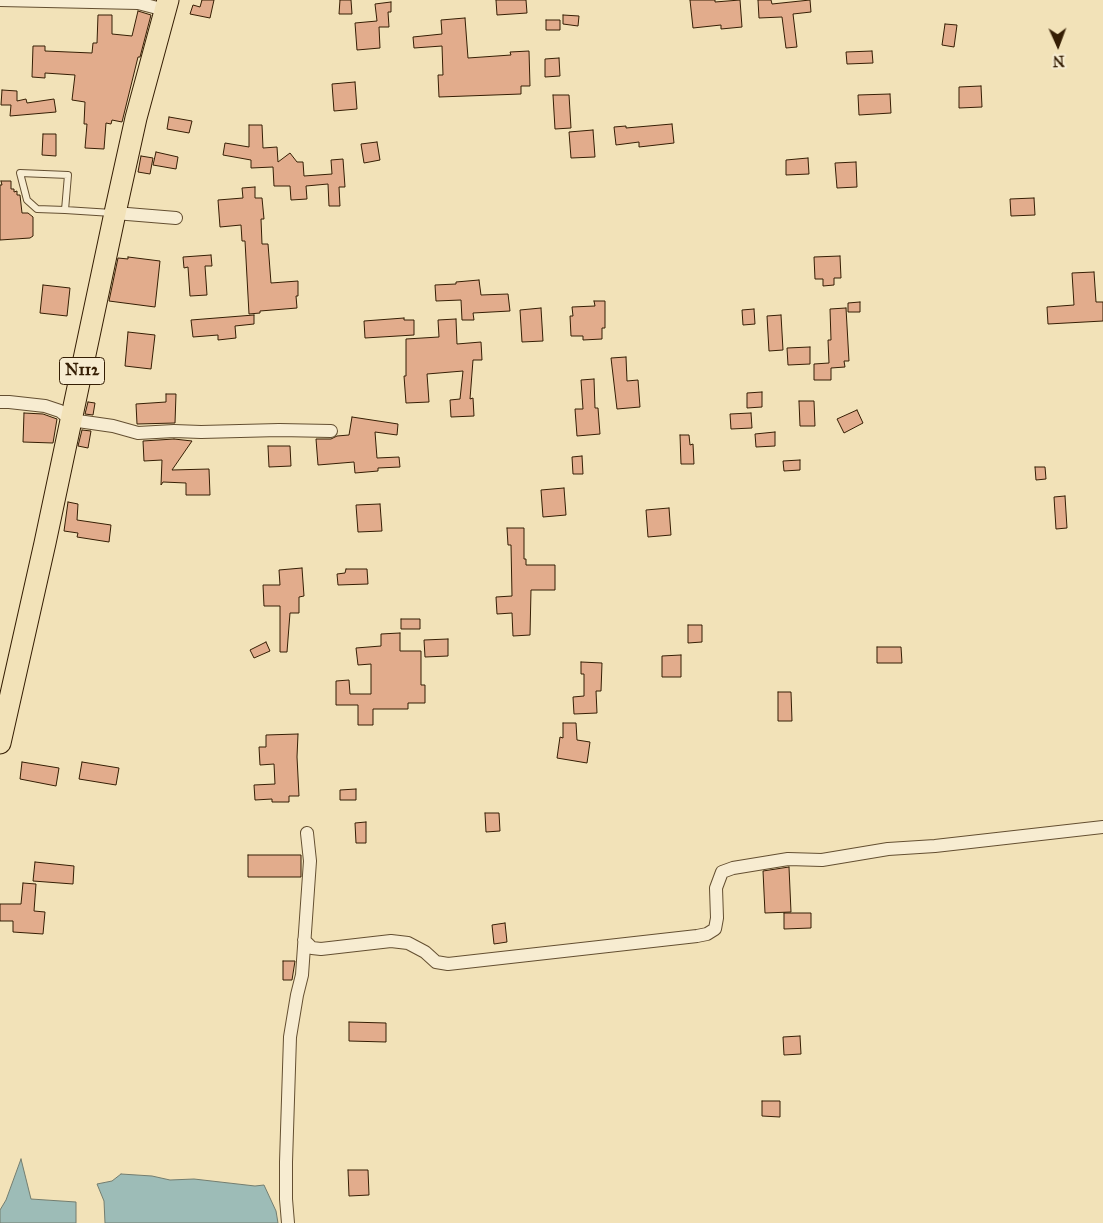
<!DOCTYPE html>
<html>
<head>
<meta charset="utf-8">
<style>
  body { margin:0 }
  #map { position:relative; width:1103px; height:1223px; overflow:hidden; background:#f2e2b8; font-family:"IM FELL Great Primer",serif }
  canvas { display:block }
  .north { position:absolute; left:1033px; top:20px; width:50px; height:50px; -webkit-text-stroke:4px #f7ecd1; paint-order:stroke; rotate:178deg; font-size:14px; font-weight:700; line-height:20px; text-align:center; color:#351e04 }
  .north::after { content:''; display:block; margin:auto; width:18px; height:22px; background:#351e04; clip-path:polygon(50% 0,100% 100%,50% 72%,0 100%) }
</style>
</head>
<body>
<div id="map">
<canvas width="1103" height="1223"></canvas>
<div class="north">N</div>
</div>
<script>
const ctx = document.querySelector('canvas').getContext('2d');
ctx.lineJoin = 'round';
function paint(path, color) { ctx.fillStyle = color; ctx.fill(path, 'evenodd'); }
const toPath = rows => new Path2D(rows.map(r => 'M' + r).join(''));
function trace(path, color, width, dash) { ctx.strokeStyle = color; ctx.lineWidth = width; ctx.lineCap = dash ? 'butt' : 'round'; ctx.setLineDash(dash || []); ctx.stroke(path); }
function drawText(font, color, halo, rows, align = 'center') {
  ctx.font = font + ' "IM FELL Great Primer",serif'; ctx.lineWidth = 4; ctx.setLineDash([]); ctx.textBaseline = 'middle'; ctx.strokeStyle = halo; ctx.fillStyle = color; for (const [text, x, y, turn = 0] of rows) {
    ctx.save(); ctx.translate(x, y); ctx.rotate((+turn || 0) * Math.PI / 180); ctx.textAlign = isNaN(turn) ? turn : align; if (halo) ctx.strokeText(text, 0, 0); ctx.fillText(text, 0, 0); ctx.restore();
  }
}
const water = toPath([
  [21,1159,31,1199,76,1202,76,1223,0,1223,0,1210,6,1200,21,1159],
  [121,1174,152,1176,170,1180,194,1179,255,1186,264,1185,276,1211,278,1223,105,1223,104,1201,97,1184,112,1181,121,1174]
]);
paint(water, '#9dbcb7');
trace(water, '#737d6f', 1);
const building = toPath([
  [202,0,214,0,210,18,190,14,193,5,200,7,202,0],
  [340,0,351,0,352,14,339,14,340,0],
  [496,0,526,0,527,13,497,15,496,0],
  [690,0,715,0,715,2,740,0,742,27,721,29,721,25,693,28,690,0],
  [758,0,771,0,772,4,810,0,811,12,793,14,797,47,786,48,782,17,759,18,758,0],
  [391,2,391,12,388,12,389,27,379,27,380,48,357,50,355,23,377,21,375,4,391,2],
  [138,11,151,15,140,57,138,57,122,122,112,120,111,124,106,123,104,149,85,148,87,124,84,124,85,102,72,100,75,75,45,73,45,78,32,77,33,46,45,46,45,51,92,53,93,43,97,43,98,15,112,15,112,34,132,36,138,11],
  [563,15,579,16,578,26,563,24,563,15],
  [465,18,468,58,511,55,510,52,529,51,530,86,521,86,521,94,439,97,438,75,443,75,442,46,414,48,413,37,442,34,441,20,465,18],
  [546,20,560,20,560,30,546,30,546,20],
  [945,24,957,25,954,47,942,45,945,24],
  [872,51,873,63,847,64,846,52,872,51],
  [559,58,560,76,545,77,545,59,559,58],
  [355,82,357,109,334,111,332,84,355,82],
  [981,86,982,107,959,108,959,87,981,86],
  [2,90,17,91,17,101,26,99,27,103,54,99,56,112,10,116,11,105,1,105,2,90],
  [890,94,891,113,859,115,858,95,890,94],
  [553,95,569,95,571,128,555,129,553,95],
  [169,117,192,121,189,133,167,129,169,117],
  [672,124,674,143,639,147,639,142,616,145,614,127,626,126,626,128,672,124],
  [249,125,262,125,263,148,277,147,278,162,290,153,297,162,303,162,304,176,332,174,331,160,343,159,345,187,339,187,340,206,329,206,328,184,306,186,307,199,291,200,290,186,274,186,273,167,251,168,251,160,223,155,225,143,249,147,249,125],
  [593,130,595,157,571,158,569,132,593,130],
  [43,134,56,134,56,156,42,155,43,134],
  [377,142,380,160,364,163,361,144,377,142],
  [156,152,178,157,176,169,153,165,156,152],
  [141,156,153,158,150,174,138,172,141,156],
  [808,158,809,174,786,175,786,160,808,158],
  [856,162,857,187,837,188,835,163,856,162],
  [1,181,11,181,11,189,14,189,14,192,17,191,17,195,20,195,22,213,28,213,33,217,33,236,30,238,0,240,0,185,2,185,1,181],
  [255,187,255,198,262,198,264,219,261,219,262,244,268,244,271,283,298,281,298,296,296,296,297,308,260,311,260,313,249,314,245,241,242,241,241,225,220,227,218,200,243,198,242,188,255,187],
  [1034,198,1035,215,1011,216,1010,199,1034,198],
  [211,255,212,266,205,266,207,295,190,296,188,267,184,268,183,257,211,255],
  [840,256,841,278,834,278,834,285,823,286,823,279,815,279,814,257,840,256],
  [128,257,160,261,155,307,109,301,118,258,128,259,128,257],
  [1094,272,1096,302,1103,302,1103,321,1048,324,1047,307,1074,305,1072,273,1094,272],
  [479,280,481,295,508,294,510,311,473,313,474,320,462,320,461,300,436,301,435,285,456,284,456,282,479,280],
  [43,285,70,288,67,316,40,313,43,285],
  [594,301,605,301,605,328,602,328,602,339,583,340,583,336,571,336,570,316,573,316,572,307,595,306,594,301],
  [860,302,860,312,848,312,848,303,860,302],
  [541,308,543,341,522,342,520,310,541,308],
  [846,308,849,361,844,361,845,367,831,368,831,380,814,380,814,364,829,363,828,340,831,340,830,309,846,308],
  [754,309,755,324,743,325,742,310,754,309],
  [254,315,254,324,235,326,236,338,218,340,218,335,193,337,191,320,254,315],
  [781,315,783,350,769,351,767,316,781,315],
  [404,318,404,320,414,320,414,335,365,338,364,321,404,318],
  [456,319,457,344,481,342,482,360,473,360,470,399,473,398,474,416,451,417,450,400,460,399,463,371,427,374,429,402,406,403,404,376,406,376,406,339,439,337,438,320,456,319],
  [128,332,155,335,151,369,125,366,128,332],
  [810,347,810,364,788,365,787,348,810,347],
  [626,357,627,381,638,380,640,407,617,409,611,358,626,357],
  [594,379,595,408,598,408,600,434,577,436,575,409,583,409,581,380,594,379],
  [762,392,762,407,747,408,747,393,762,392],
  [166,394,176,394,175,423,137,424,136,404,166,402,166,394],
  [799,401,814,401,815,426,800,426,799,401],
  [88,402,95,403,93,415,85,414,88,402],
  [857,410,863,423,844,433,837,419,857,410],
  [24,413,43,414,57,419,53,443,23,442,24,413],
  [751,413,752,428,731,429,730,414,751,413],
  [352,417,398,424,397,435,375,432,377,458,399,457,400,467,378,468,378,471,355,473,354,462,318,465,316,439,331,439,337,436,349,435,352,417],
  [82,430,91,431,88,448,78,446,82,430],
  [775,432,775,446,756,447,755,434,775,432],
  [680,435,689,435,690,445,693,444,694,464,681,464,680,435],
  [174,439,192,441,172,470,209,469,210,495,186,495,186,483,163,482,161,485,162,460,144,461,143,441,174,439],
  [268,446,290,446,291,466,269,467,268,446],
  [582,456,583,474,573,474,572,457,582,456],
  [800,460,800,470,784,471,783,461,800,460],
  [1035,467,1045,467,1046,479,1036,480,1035,467],
  [564,488,566,515,543,517,541,490,564,488],
  [1065,496,1067,528,1056,529,1054,497,1065,496],
  [68,502,78,504,77,520,111,525,109,542,77,537,78,533,64,531,68,502],
  [380,504,382,531,358,532,356,505,380,504],
  [669,508,671,535,648,537,646,510,669,508],
  [507,528,524,528,524,559,526,559,526,565,555,565,555,590,531,590,530,635,513,636,512,613,497,614,496,597,512,596,511,545,508,545,507,528],
  [302,568,304,596,299,597,299,613,290,613,287,652,280,652,280,606,264,606,263,585,280,585,279,570,302,568],
  [346,569,367,569,368,584,338,585,337,574,345,573,346,569],
  [401,619,420,619,420,629,401,629,401,619],
  [688,625,702,625,702,642,688,643,688,625],
  [400,633,400,651,421,651,421,685,425,685,425,703,408,703,408,709,373,709,373,725,358,725,358,705,336,705,336,681,349,680,350,694,371,694,371,664,358,665,356,648,381,646,381,634,400,633],
  [448,639,448,656,425,657,424,640,448,639],
  [266,642,270,651,254,658,250,650,266,642],
  [877,647,901,647,902,663,877,663,877,647],
  [681,655,681,677,662,677,662,656,681,655],
  [581,662,602,663,601,691,596,691,597,713,574,714,573,697,584,696,584,674,581,674,581,662],
  [778,692,791,692,792,721,778,721,778,692],
  [563,723,576,723,577,740,590,742,587,763,557,758,560,737,563,738,563,723],
  [298,734,297,757,299,796,289,796,289,802,272,802,272,799,255,800,254,785,275,784,274,764,260,765,259,747,266,747,266,735,298,734],
  [22,762,59,768,56,786,20,779,22,762],
  [82,762,119,768,116,785,79,779,82,762],
  [356,789,356,800,340,800,340,790,356,789],
  [485,813,499,813,500,831,486,832,485,813],
  [366,822,366,843,356,843,355,823,366,822],
  [248,855,301,855,301,877,248,877,248,855],
  [35,862,74,866,73,884,33,881,35,862],
  [789,867,791,912,765,913,763,871,789,867],
  [23,883,36,884,34,911,45,912,43,934,13,932,13,921,0,921,0,904,21,904,23,883],
  [784,913,811,913,811,928,784,929,784,913],
  [505,923,507,942,494,944,492,925,505,923],
  [283,961,295,961,292,980,283,980,283,961],
  [349,1022,386,1023,386,1042,349,1041,349,1022],
  [800,1036,801,1054,784,1055,783,1037,800,1036],
  [762,1101,780,1101,780,1117,762,1116,762,1101],
  [348,1170,368,1170,369,1195,349,1196,348,1170]
]);
paint(building, '#e2ac8c');
trace(building, '#351e04', 1);
const service = toPath([
  [65,210,68,175,20,173,27,200,37,209,65,210,112,213]
]);
const minor = toPath([
  [0,0,138,3,165,10],
  [115,213,176,218],
  [0,402,9,402,45,406,60,411,71,420,113,426,138,433,174,431,201,432,279,430,331,431],
  [304,940,312,948,321,949,391,941,408,943,425,952,436,962,448,964,697,936,707,934,715,929,717,918,716,888,722,872,733,868,788,859,822,860,888,849,935,846,1103,827],
  [288,1223,286,1199,286,1162,290,1037,297,995,302,975,310,861,307,833]
]);
const trunk = toPath([
  [0,743,45,543,115,213,136,118,168,0]
]);
trace(service, '#644f31', 8);
trace(minor, '#644f31', 14);
trace(trunk, '#351e04', 23);
trace(service, '#f7ecd1', 6);
trace(minor, '#f7ecd1', 12);
trace(trunk, '#f2e2b8', 21);
for (const [x, y, w] of [
  [82,371,45]
]) { const box = new Path2D(); box.roundRect(x - w / 2, y - 13.5, w, 27, 4); ctx.fillStyle = '#f7ecd1'; ctx.fill(box); trace(box, '#351e04', 1); }
drawText('bold 16px', '#351e04', null, [
  ["N112",82,371]
]);
</script>
</body>
</html>
